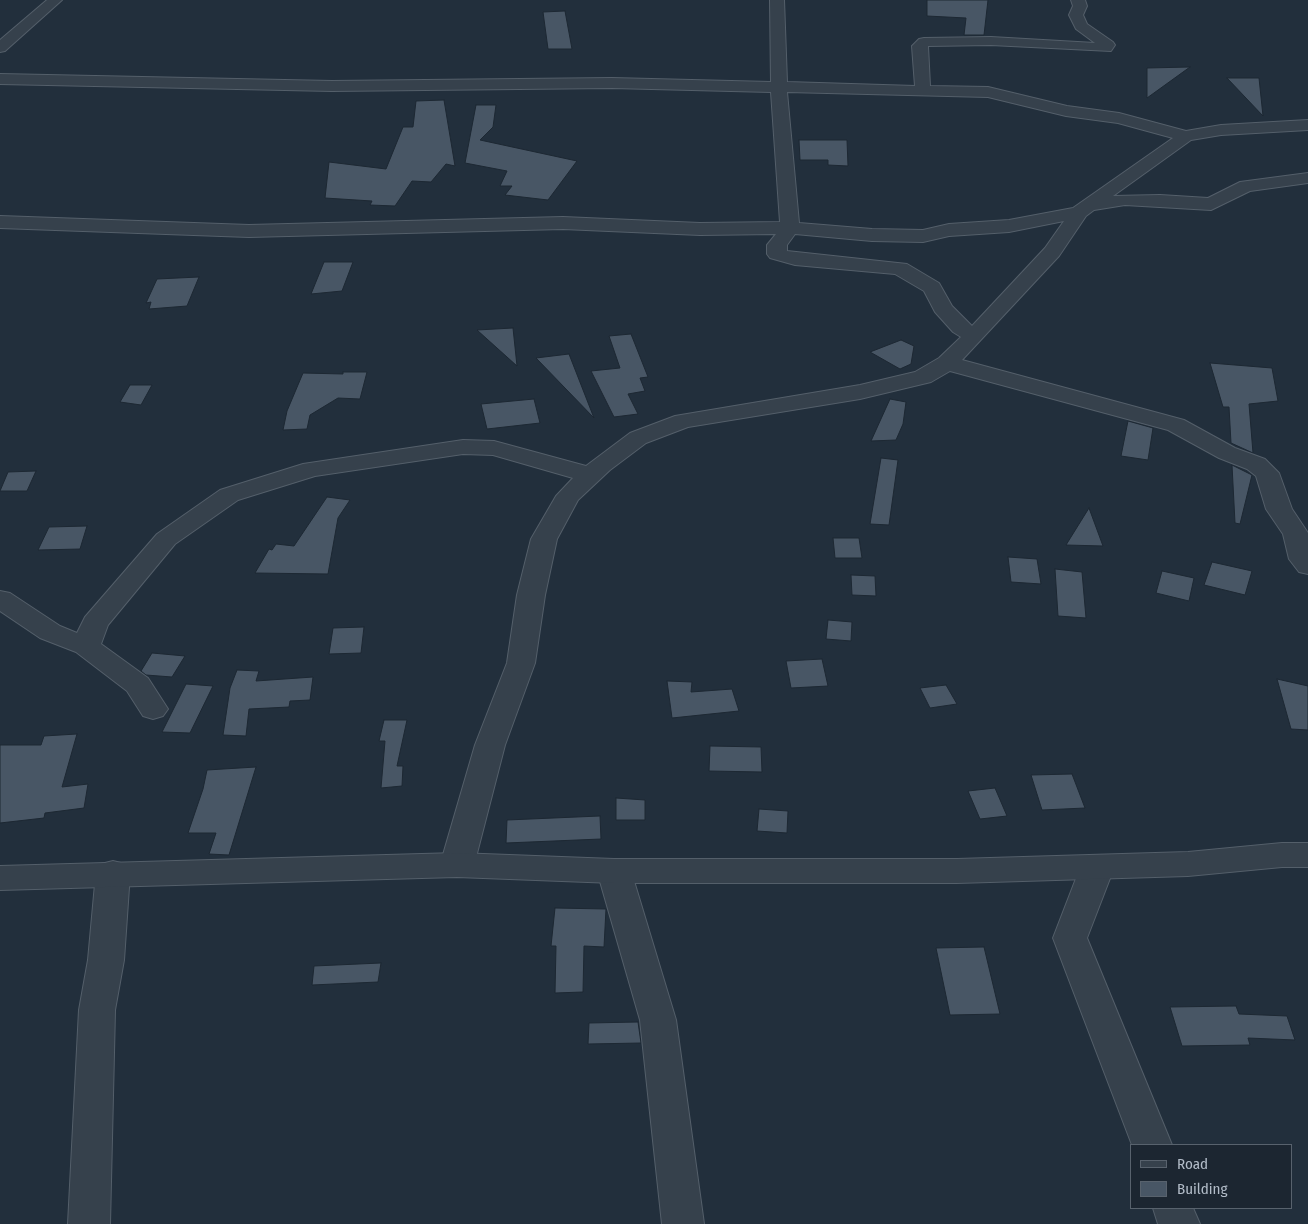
<!DOCTYPE html>
<html>
<head>
<meta charset="utf-8">
<style>
  body { margin:0 }
  #map { position:relative; width:1308px; height:1224px; overflow:hidden; background:#222f3c; font-family:"Fira Sans Condensed",sans-serif }
  canvas { display:block }
  .legend { position:absolute; left:1130px; top:1144px; width:162px; height:65px; box-sizing:border-box; background:#1c2631; border:1px solid #58626d; margin:0; padding:6px 9px; list-style:none; font-size:15px; color:#b2bcc8 }
  .legend li { display:flex; align-items:center; gap:10px; height:25px }
  .legend b { width:25px; border:1px solid #58626d }
</style>
</head>
<body>
<div id="map">
<canvas width="1308" height="1224"></canvas>
<ul class="legend">
<li><b style="height:6px;background:#36414c"></b>Road</li>
<li><b style="height:14px;background:#485665"></b>Building</li>
</ul>
</div>
<script>
const ctx = document.querySelector('canvas').getContext('2d');
ctx.lineJoin = 'round';
function paint(path, color) { ctx.fillStyle = color; ctx.fill(path, 'evenodd'); }
const toPath = rows => new Path2D(rows.map(r => 'M' + r).join(''));
function trace(path, color, width, dash) { ctx.strokeStyle = color; ctx.lineWidth = width; ctx.lineCap = dash ? 'butt' : 'round'; ctx.setLineDash(dash || []); ctx.stroke(path); }
const building = toPath([
  [927,0,988,0,984,35,964,35,966,18,927,16,927,0],
  [565,11,572,49,548,49,543,12,565,11],
  [1190,67,1147,98,1147,68,1190,67],
  [1227,78,1259,78,1263,116,1227,78],
  [444,100,455,166,446,164,431,182,412,181,395,206,370,205,372,201,325,198,329,162,386,169,403,127,413,127,416,101,444,100],
  [476,105,496,105,493,127,480,140,577,161,548,200,505,195,512,186,500,186,507,171,465,163,476,105],
  [799,140,847,140,848,166,828,165,828,160,800,160,799,140],
  [324,262,353,262,342,291,311,294,324,262],
  [199,277,187,306,149,309,151,302,146,303,157,279,199,277],
  [513,328,517,366,477,330,513,328],
  [631,334,648,377,640,378,645,391,628,394,638,414,614,417,591,371,620,368,609,336,631,334],
  [901,340,914,346,911,364,900,369,870,352,901,340],
  [569,354,594,418,536,358,569,354],
  [1210,363,1272,368,1278,401,1249,404,1253,453,1231,443,1229,407,1223,407,1210,363],
  [343,372,367,372,360,399,338,398,310,415,307,429,283,430,287,411,303,373,343,374,343,372],
  [130,385,152,385,141,405,120,402,130,385],
  [534,399,540,423,487,429,481,404,534,399],
  [890,399,906,402,903,424,896,440,871,441,890,399],
  [1128,421,1153,428,1148,460,1121,456,1128,421],
  [881,458,898,460,889,525,870,524,881,458],
  [1232,465,1252,475,1240,524,1235,523,1232,465],
  [36,471,27,491,0,491,8,472,36,471],
  [327,497,350,500,338,518,328,574,255,573,269,549,272,550,276,544,294,546,327,497],
  [1089,508,1103,546,1066,545,1089,508],
  [87,526,80,549,38,550,49,527,87,526],
  [833,538,859,538,862,558,835,558,833,538],
  [1008,557,1037,559,1041,584,1011,582,1008,557],
  [1212,562,1252,571,1245,595,1204,585,1212,562],
  [1055,569,1082,572,1086,618,1058,616,1055,569],
  [1162,571,1194,578,1189,601,1156,593,1162,571],
  [851,575,875,576,876,596,852,595,851,575],
  [828,620,852,622,851,641,826,639,828,620],
  [364,627,361,653,329,654,333,628,364,627],
  [152,653,185,656,172,677,146,675,141,671,152,653],
  [822,659,828,686,791,688,786,661,822,659],
  [237,670,259,671,256,681,313,677,310,700,290,701,289,707,249,709,246,736,223,735,230,688,237,670],
  [1277,679,1308,686,1308,730,1291,729,1277,679],
  [667,681,692,682,691,692,732,689,739,711,672,718,667,681],
  [186,684,213,686,190,733,162,732,186,684],
  [946,685,957,704,930,708,920,688,946,685],
  [384,720,407,720,397,766,403,766,402,786,381,788,385,741,379,741,384,720],
  [77,734,62,787,88,784,84,808,45,813,44,818,0,823,0,745,41,745,44,736,77,734],
  [710,746,761,747,762,772,709,771,710,746],
  [256,767,229,855,209,854,216,833,188,833,203,789,207,770,256,767],
  [1072,774,1085,808,1042,810,1031,775,1072,774],
  [995,788,1007,816,980,819,968,791,995,788],
  [616,798,645,800,645,820,616,820,616,798],
  [759,809,788,811,787,833,757,831,759,809],
  [600,816,601,839,506,843,507,820,600,816],
  [555,908,606,909,604,947,584,946,583,992,555,993,556,946,551,946,555,908],
  [984,947,1000,1014,950,1015,936,948,984,947],
  [381,963,378,982,312,985,314,966,381,963],
  [1236,1006,1239,1014,1287,1016,1295,1040,1248,1038,1250,1045,1182,1046,1170,1007,1236,1006],
  [638,1022,641,1043,588,1044,589,1023,638,1022]
]);
paint(building, '#485665');
trace(building, '#1d2833', 1);
const minor = toPath([
  [47,0,62,0,5,51,0,52,0,40,47,0],
  [770,0,784,0,787,82,915,86,912,46,919,39,924,38,991,37,1095,43,1076,29,1069,15,1073,6,1071,0,1085,0,1087,6,1083,15,1087,24,1113,42,1115,45,1111,51,991,45,928,46,930,86,988,87,1067,106,1119,113,1186,131,1221,125,1308,120,1308,130,1221,135,1191,140,1113,196,1160,195,1208,198,1240,182,1308,173,1308,183,1250,191,1211,210,1125,205,1094,210,1086,216,1059,256,962,360,1184,420,1235,448,1265,459,1279,473,1292,509,1308,533,1308,574,1299,572,1289,559,1283,534,1266,509,1256,476,1247,469,1219,458,1168,430,950,371,931,382,860,399,688,427,646,443,610,470,578,500,557,539,545,595,535,663,505,745,474,865,469,874,457,877,445,874,440,865,475,745,507,663,517,595,531,539,556,496,573,478,493,455,463,454,315,476,238,500,175,544,108,625,101,644,148,678,168,709,163,716,153,719,143,716,127,691,76,652,40,638,0,611,0,591,10,593,60,626,77,633,85,617,157,534,220,490,303,464,463,440,494,441,586,466,630,433,675,416,860,385,915,372,939,358,961,337,953,332,935,312,924,291,895,274,795,265,770,258,767,254,767,245,776,234,700,235,563,229,249,237,0,228,0,216,249,225,563,217,700,223,780,222,771,92,612,88,332,91,0,84,0,74,332,81,612,78,771,82,770,0],
  [787,92,988,97,1066,116,1118,123,1173,138,1073,208,1009,220,949,224,923,230,872,229,799,223,787,92],
  [1064,221,1045,248,972,326,952,306,939,283,907,264,787,251,787,245,795,234,872,241,923,242,949,236,1009,232,1064,221],
  [1097,856,1109,859,1114,868,1087,938,1172,1145,1132,1145,1053,938,1080,868,1085,859,1097,856],
  [614,859,626,862,631,871,676,1020,704,1224,662,1224,640,1020,597,871,602,862,614,859],
  [113,861,125,864,130,873,124,960,115,1010,110,1224,68,1224,79,1010,88,960,96,873,101,864,113,861],
  [1153,1208,1193,1208,1200,1224,1158,1224,1153,1208]
]);
const tertiary = toPath([
  [1282,843,1308,843,1308,867,1282,867,1188,876,957,883,614,883,457,877,0,890,0,866,457,853,614,859,957,859,1188,852,1282,843]
]);
trace(minor, '#545f6a', 2);
trace(tertiary, '#545f6a', 2);
paint(minor, '#36414c');
paint(tertiary, '#36414c');
</script>
</body>
</html>
